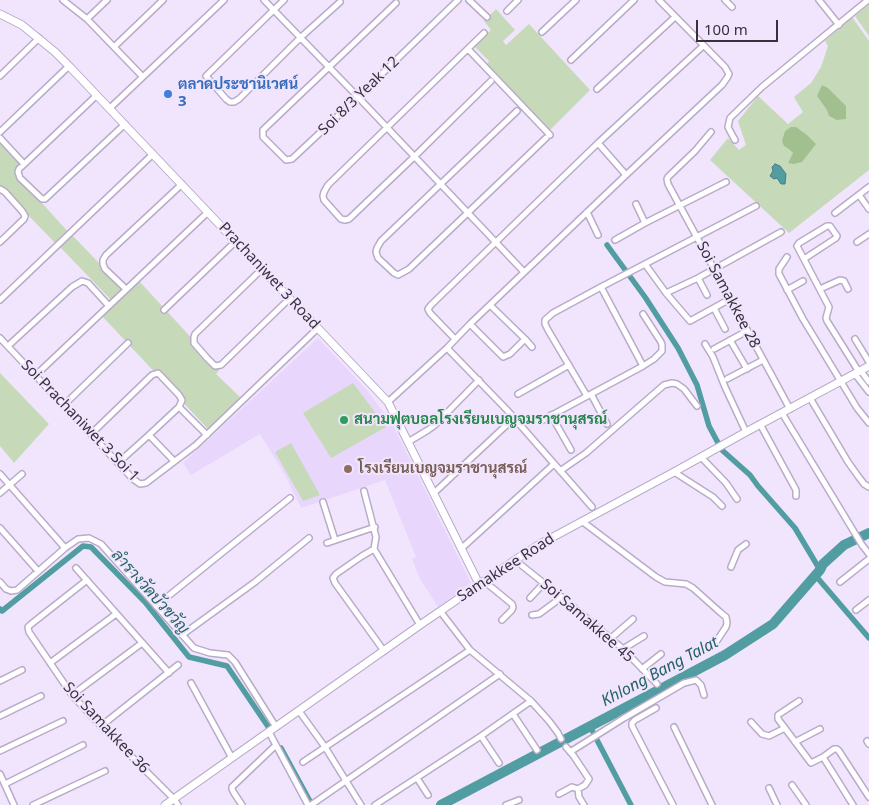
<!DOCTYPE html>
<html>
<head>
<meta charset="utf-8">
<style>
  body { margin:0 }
  #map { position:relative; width:869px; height:805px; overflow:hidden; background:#f1e5fe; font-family:"Noto Sans",sans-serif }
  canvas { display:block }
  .scale { position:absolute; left:696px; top:20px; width:82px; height:22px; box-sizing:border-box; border:2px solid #37313d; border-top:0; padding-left:6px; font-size:15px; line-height:18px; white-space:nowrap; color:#37313d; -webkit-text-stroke:4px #f1e5fe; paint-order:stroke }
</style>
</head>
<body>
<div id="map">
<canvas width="869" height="805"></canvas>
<div class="scale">100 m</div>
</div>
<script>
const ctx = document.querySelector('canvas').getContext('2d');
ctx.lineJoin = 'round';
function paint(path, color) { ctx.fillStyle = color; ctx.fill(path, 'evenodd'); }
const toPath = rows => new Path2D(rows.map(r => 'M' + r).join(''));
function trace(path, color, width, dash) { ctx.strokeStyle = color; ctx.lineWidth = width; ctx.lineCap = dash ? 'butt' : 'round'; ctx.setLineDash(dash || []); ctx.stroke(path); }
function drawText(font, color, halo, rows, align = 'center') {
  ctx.font = font + ' "Noto Sans",Sarabun,sans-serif'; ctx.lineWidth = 4; ctx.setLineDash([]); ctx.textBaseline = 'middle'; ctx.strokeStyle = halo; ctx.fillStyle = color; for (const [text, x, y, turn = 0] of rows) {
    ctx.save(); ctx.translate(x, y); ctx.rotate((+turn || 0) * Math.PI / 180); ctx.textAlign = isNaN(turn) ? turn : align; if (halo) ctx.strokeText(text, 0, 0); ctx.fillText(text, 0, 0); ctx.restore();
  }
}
paint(toPath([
  [318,338,367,390,394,427,471,583,438,607,420,579,412,559,416,557,385,480,301,508,285,475,260,434,191,475,183,463]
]), '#e8d6fc');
paint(toPath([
  [869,4,869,36,855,16],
  [496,9,515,30,503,41,506,45,529,24,590,90,550,130,487,64,489,61,474,46,491,30,484,21],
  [852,17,869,41,869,170,789,233,710,160,728,138,739,150,746,145,738,121,758,96,788,124,803,112,794,97,811,83,821,67,828,46,825,41],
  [0,141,24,165,16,174,69,233,57,245,1,187,0,188],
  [71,234,127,292,140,282,220,369,216,374,241,398,208,429,102,316,114,303,59,246],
  [0,373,49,424,14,463,0,446],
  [353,383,386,427,331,458,303,413],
  [291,443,320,495,303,501,275,452]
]), '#c6daba');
paint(toPath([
  [822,85,828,88,846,106,846,119,837,120,829,116,827,110,817,96],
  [791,127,796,127,807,135,816,144,802,162,794,164,788,163,793,153,789,149,784,146,782,141,785,131]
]), '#a2c08f');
const water = toPath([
  [775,164,780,166,786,174,785,184,781,184,777,178,774,179,770,176,773,171,772,167,775,164]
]);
paint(water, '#529da1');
trace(water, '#4a7d83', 1);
trace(toPath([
  [607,245,645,297,678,348,697,385,709,426,717,441,723,451,750,475,758,486,795,528,820,570],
  [815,575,869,638],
  [0,609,2,611,83,546,91,547,145,602,189,657,227,666,269,728],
  [590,726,593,732],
  [597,740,631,805],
  [281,748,312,805]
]), '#529da1', 5.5);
trace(toPath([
  [441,805,725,655,773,624,820,570,823,564,844,545,869,533]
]), '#529da1', 10);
const street = toPath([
  [63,0,87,19,142,76],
  [264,0,358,97,524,272],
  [284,0,206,76,226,99,230,102,234,102,239,99,300,38,340,2],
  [469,0,487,17],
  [725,0,732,7],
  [819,0,839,25],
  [396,3,263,130,263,137,286,160,292,159,358,97,458,0],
  [507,11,518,0],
  [87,19,107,0],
  [542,32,576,0],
  [484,33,328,185,324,192,323,196,324,200,341,219,345,220,349,219,415,156,491,81],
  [114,47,163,0],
  [468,49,550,135],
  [571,60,634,0],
  [0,76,39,38],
  [597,89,675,17],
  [97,95,19,169,18,172,20,178,42,199,45,199,125,124],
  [110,108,224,0],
  [517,111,381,241,377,248,376,252,378,258,394,273,398,275,409,269,546,138],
  [0,132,69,66],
  [711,132,695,151,668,177,667,179,668,184,790,409],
  [0,138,24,164],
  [735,140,730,131,728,127,730,118,762,87,868,0],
  [598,143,626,175],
  [0,189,5,192,22,211,25,216,24,219,0,242],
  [859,195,869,209],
  [636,204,645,223],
  [587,212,598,235],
  [835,213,869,187],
  [615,240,645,223,726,182],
  [857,242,869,234],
  [787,257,779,269,779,274,803,319,857,408,869,423],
  [804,259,836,238,837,236,830,226,827,226,799,243,797,246,829,307,826,318,827,321,859,372],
  [645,264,666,293,690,321,730,299],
  [262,269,195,334,194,337,194,343,207,358,215,366,221,365,290,298],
  [698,278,707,295],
  [601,287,643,366],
  [126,289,105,269,103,264,103,260,106,255,182,184],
  [820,289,840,280,844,281,848,289],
  [787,290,803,281],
  [666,293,698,278,781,232],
  [0,300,153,154],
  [714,308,725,329],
  [164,310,236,241],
  [470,324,503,357,510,354,525,339,490,305],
  [0,338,133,479,140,484,146,483,196,445,318,328],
  [455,339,430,313,428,309,431,305,598,143,703,46],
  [525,339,532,347],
  [855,339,869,362],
  [730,340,747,369],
  [705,344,713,357,725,387,746,432],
  [8,346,72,287,82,281,88,283,109,306],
  [447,348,507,410,592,507],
  [714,349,747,331],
  [861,371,869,382],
  [855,374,869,392],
  [36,375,208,212],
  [727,379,763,360],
  [518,394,569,365],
  [591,394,607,424],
  [587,396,548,330,545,324,545,320,553,313,601,287,756,206],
  [810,398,848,462,858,476,864,484,869,487],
  [388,402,447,348,470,324,626,175,722,85,727,78,729,74,725,67,659,0],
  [64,405,128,343],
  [179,407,207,435],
  [782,413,862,545,869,554],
  [551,415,571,450],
  [541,421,643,366,654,359,662,351,662,345,661,342,643,314],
  [760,424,796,490,796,496],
  [91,434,152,375,158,373,161,376,179,395,182,400,179,407,149,435,118,463],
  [149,435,174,461],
  [408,442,428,430,435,425,479,380],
  [701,457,726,483,737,499],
  [560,471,586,453,664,385,672,383,677,384,684,389,697,406],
  [674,472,713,497,722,506],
  [0,474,65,548],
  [364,491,376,537,374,549],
  [0,493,22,474],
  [434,493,514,418],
  [323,502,335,540],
  [583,522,656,577,665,582,686,584,693,588,721,613,726,617,727,623,726,627,714,645],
  [0,528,38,571],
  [327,543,375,527],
  [462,548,554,464],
  [374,549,362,556,336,574,333,578,335,583,384,651],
  [374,549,420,625],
  [515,560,571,605,623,649,657,684],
  [731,567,738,550,746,544],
  [76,568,169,673],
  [87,580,30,625,28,627,29,632,72,695,101,726,174,799,178,805],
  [484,581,512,604,513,607,512,610,502,620],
  [0,582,6,589,11,591,17,590,65,548,78,539,89,538,101,544,194,648,210,653,228,655,235,662,276,727],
  [840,582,869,559],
  [530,598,544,583],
  [156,606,290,498],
  [856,610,869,600],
  [440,611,470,650,531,701,549,721,558,733,561,739],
  [532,615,539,614,562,597],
  [182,635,255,582,309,538],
  [611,638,633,619],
  [623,649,644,636],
  [50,663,116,614],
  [642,669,661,654],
  [0,681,22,670],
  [191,683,232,758],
  [72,695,142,643],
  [799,701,778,715,778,719,811,763,823,757,853,805],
  [656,708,635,720,632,723,632,726,673,805],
  [299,711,325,747,361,805],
  [513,714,537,750],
  [0,716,41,696],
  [751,722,762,734,769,736,785,728],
  [101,726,178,665],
  [674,727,712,805],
  [269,732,308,805],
  [481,736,499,763],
  [867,741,869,744],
  [795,742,820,729],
  [566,747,573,755,589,779,585,785,578,789,579,797,584,805],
  [0,751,63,721],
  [570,752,624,718,684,683,696,680,701,685,704,695],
  [823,757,834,749,837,749,839,751,869,797],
  [303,762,470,650],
  [0,774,14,805],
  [417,778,428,795],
  [5,784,83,745],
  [792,785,806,805],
  [769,788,777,805],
  [559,794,572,787,578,789],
  [33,805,105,771],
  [242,805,234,793,232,789,232,787,276,745],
  [311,805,500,674],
  [375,805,481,736,531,701],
  [506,805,519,800]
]);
const secondary = toPath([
  [0,14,22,25,55,52,69,66,388,402,479,584],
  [165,805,420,625,515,560,540,544,674,472,746,432,869,366]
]);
trace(street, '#b9abc9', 8);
trace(secondary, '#b9abc9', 9);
trace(street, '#fff', 5);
trace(secondary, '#fff', 7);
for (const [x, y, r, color] of [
  [168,94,5,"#3f7fe0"],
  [344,420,5,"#2e9e5b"],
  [348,469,5,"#8d6e63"]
]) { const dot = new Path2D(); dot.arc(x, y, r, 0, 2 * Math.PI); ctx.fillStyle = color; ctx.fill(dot); trace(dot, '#f1e5fe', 2); }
drawText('bold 15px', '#366cbe', '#f1e5fe', [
  ["ตลาดประชานิเวศน์",178,85],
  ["3",178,102]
], 'left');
drawText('15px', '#37313d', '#f1e5fe', [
  ["Soi 8/3 Yeak 12",359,96,-44],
  ["Prachaniwet 3 Road",269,276,47],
  ["Soi Samakkee 28",728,295,62],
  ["Soi Prachaniwet 3 Soi 1",80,421,46],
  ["Samakkee Road",506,568,-33],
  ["Soi Samakkee 45",587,621,41],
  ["Soi Samakkee 36",106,728,47]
]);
drawText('bold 15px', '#27864d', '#f1e5fe', [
  ["สนามฟุตบอลโรงเรียนเบญจมราชานุสรณ์",354,420]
], 'left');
drawText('bold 15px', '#785e54', '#f1e5fe', [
  ["โรงเรียนเบญจมราชานุสรณ์",358,469]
], 'left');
drawText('italic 16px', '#246266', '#f1e5fe', [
  ["ลำรางวัดบัวขวัญ",150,592,48],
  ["Khlong Bang Talat",660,672,-28]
]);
</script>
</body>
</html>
